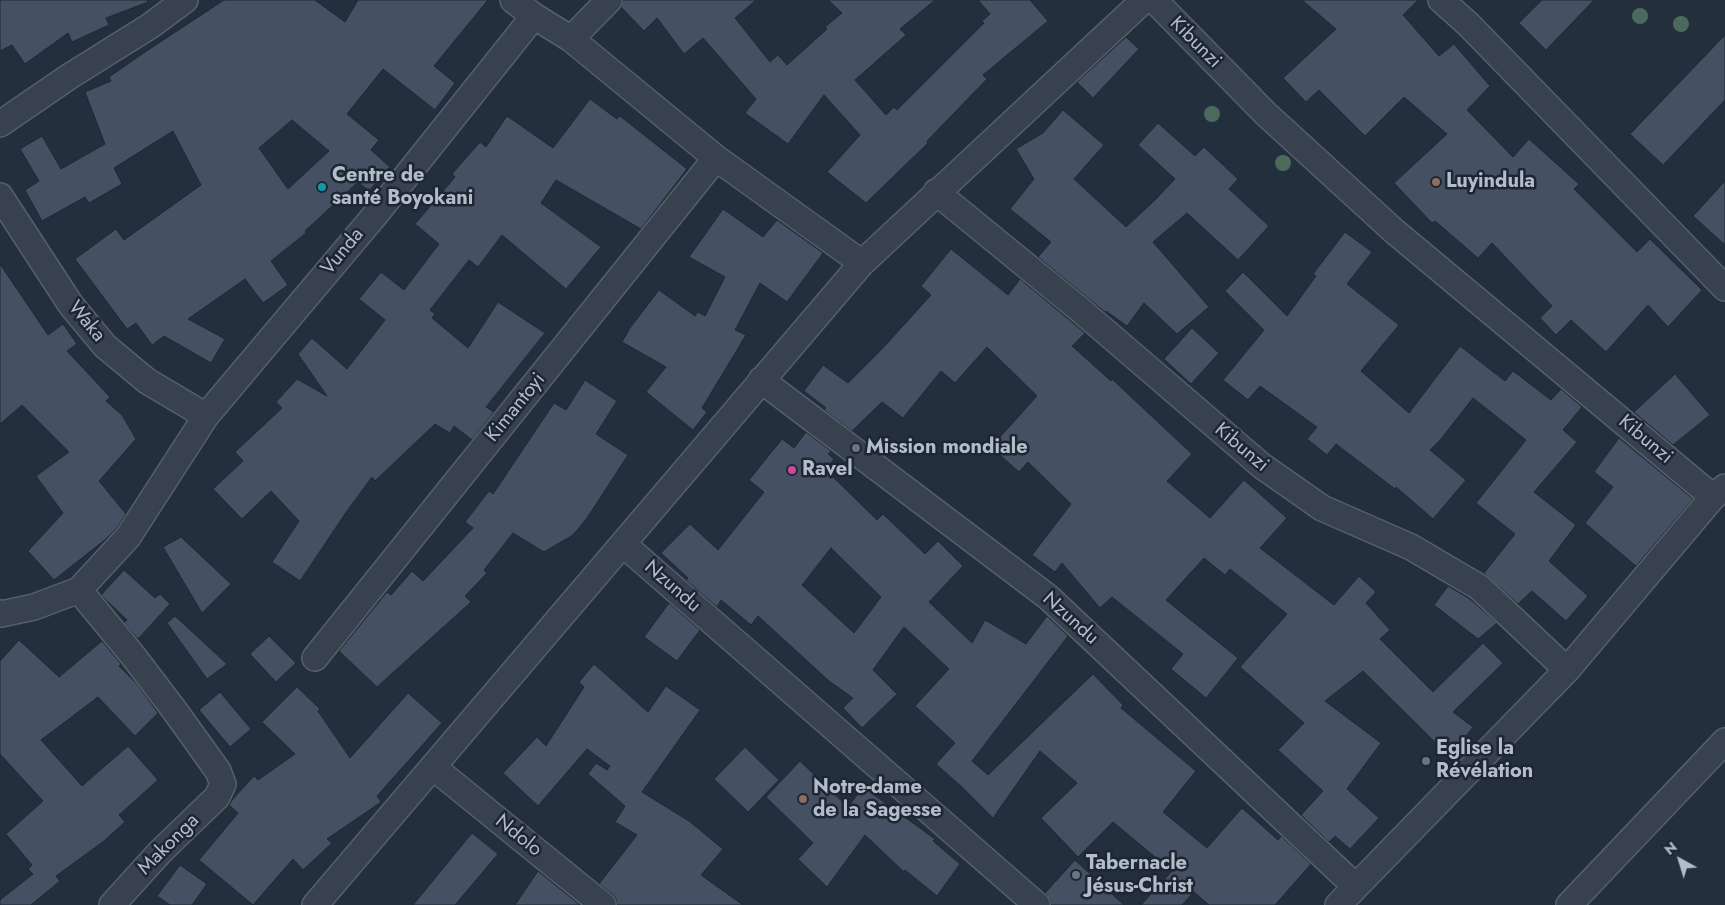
<!DOCTYPE html>
<html>
<head>
<meta charset="utf-8">
<style>
  body { margin:0 }
  #map { position:relative; width:1725px; height:905px; overflow:hidden; background:#242f3e; font-family:Jost,sans-serif }
  canvas { display:block }
  .north { position:absolute; left:1655px; top:835px; width:50px; height:50px; -webkit-text-stroke:4px #1d2633; paint-order:stroke; rotate:321deg; font-size:14px; font-weight:700; line-height:20px; text-align:center; color:#b4bcc9 }
  .north::after { content:''; display:block; margin:auto; width:18px; height:22px; background:#b4bcc9; clip-path:polygon(50% 0,100% 100%,50% 72%,0 100%) }
</style>
</head>
<body>
<div id="map">
<canvas width="1725" height="905"></canvas>
<div class="north">N</div>
</div>
<script>
const ctx = document.querySelector('canvas').getContext('2d');
ctx.lineJoin = 'round';
function paint(path, color) { ctx.fillStyle = color; ctx.fill(path, 'evenodd'); }
const toPath = rows => new Path2D(rows.map(r => 'M' + r).join(''));
function trace(path, color, width, dash) { ctx.strokeStyle = color; ctx.lineWidth = width; ctx.lineCap = dash ? 'butt' : 'round'; ctx.setLineDash(dash || []); ctx.stroke(path); }
function drawText(font, color, halo, rows, align = 'center') {
  ctx.font = font + ' Jost,sans-serif'; ctx.lineWidth = 5; ctx.setLineDash([]); ctx.textBaseline = 'middle'; ctx.strokeStyle = halo; ctx.fillStyle = color; for (const [text, x, y, turn = 0] of rows) {
    ctx.save(); ctx.translate(x, y); ctx.rotate((+turn || 0) * Math.PI / 180); ctx.textAlign = isNaN(turn) ? turn : align; if (halo) ctx.strokeText(text, 0, 0); ctx.fillText(text, 0, 0); ctx.restore();
  }
}
const building = toPath([
  [0,0,147,0,148,2,106,18,109,25,72,42,68,33,25,64,12,45,0,51,0,0],
  [224,0,315,0,345,22,358,0,488,0,434,66,455,83,435,110,383,69,347,114,379,140,371,150,390,167,369,191,358,182,305,231,306,233,271,261,288,285,263,303,245,279,188,319,225,339,211,363,164,336,152,345,136,323,127,329,75,259,116,229,124,240,201,185,173,131,114,168,122,184,89,203,85,197,42,221,25,190,39,181,20,149,42,136,61,169,105,144,85,92,111,81,109,77,148,50,224,0],
  [292,120,329,151,288,189,259,148,292,120],
  [623,0,756,0,735,18,770,62,778,55,787,65,827,29,825,27,842,13,828,0,935,0,900,29,906,35,855,80,886,115,894,107,897,110,984,23,982,21,990,14,978,0,1030,0,1048,21,983,75,987,79,927,141,928,143,866,203,827,172,860,135,824,95,788,144,745,113,756,99,703,38,684,54,657,18,644,31,621,7,623,0],
  [1302,0,1418,0,1403,15,1439,56,1454,44,1490,86,1467,110,1513,157,1529,139,1579,184,1574,189,1637,252,1650,239,1702,290,1668,327,1648,305,1606,352,1571,320,1556,335,1540,318,1552,306,1492,243,1478,258,1435,221,1432,223,1394,183,1447,134,1404,97,1365,136,1319,90,1306,102,1283,78,1336,29,1302,0],
  [1542,0,1594,0,1546,50,1519,23,1542,0],
  [1725,35,1725,100,1663,165,1630,134,1725,35],
  [1126,37,1139,49,1093,98,1077,82,1126,37],
  [590,99,617,119,620,116,687,169,641,229,556,180,541,203,601,247,566,289,502,235,478,267,469,260,430,310,435,314,432,318,468,348,498,302,545,333,486,407,494,412,472,440,454,426,450,433,435,424,375,481,372,477,347,511,300,581,272,562,299,521,271,491,242,519,213,489,243,461,235,452,282,408,276,402,297,379,327,396,298,354,312,338,347,369,385,320,359,299,381,272,404,290,439,244,415,224,455,177,452,174,480,142,486,147,507,116,553,148,590,99],
  [1063,110,1104,145,1074,179,1126,227,1154,201,1175,179,1138,145,1158,123,1195,156,1204,147,1238,179,1229,189,1269,226,1238,260,1187,213,1153,242,1209,307,1177,334,1144,303,1127,326,1106,311,1105,312,1038,257,1051,242,1010,209,1034,179,1016,149,1043,133,1063,110],
  [1725,181,1725,245,1693,216,1725,181],
  [723,209,763,237,777,220,823,253,787,302,760,283,735,330,746,335,702,408,707,412,693,430,646,392,666,367,622,342,630,328,659,290,695,316,698,312,705,316,725,277,689,257,723,209],
  [1345,232,1372,252,1347,284,1399,325,1361,371,1409,413,1460,346,1505,381,1513,371,1551,400,1561,389,1582,407,1563,430,1577,442,1534,492,1576,525,1549,561,1588,596,1566,621,1532,591,1518,604,1484,573,1515,534,1476,503,1526,440,1473,398,1441,439,1430,450,1466,480,1433,519,1396,487,1395,489,1336,444,1327,455,1307,439,1317,427,1260,386,1248,400,1223,380,1264,330,1225,291,1243,272,1287,316,1316,276,1313,274,1345,232],
  [951,249,1008,295,1020,279,1085,333,1072,346,1111,381,1112,379,1192,454,1167,481,1210,518,1244,480,1287,518,1260,548,1334,605,1359,576,1376,592,1366,603,1390,630,1380,639,1433,692,1483,643,1503,663,1453,712,1473,727,1450,757,1363,671,1325,701,1381,743,1347,789,1379,818,1350,849,1335,836,1329,842,1301,815,1323,791,1278,750,1304,723,1240,667,1287,614,1230,569,1225,575,1204,558,1166,600,1238,658,1206,698,1171,669,1183,654,1112,597,1100,608,1062,563,1055,572,1032,555,1071,504,1028,462,1019,472,991,447,1037,396,987,347,955,383,941,371,903,418,882,402,852,431,824,410,826,408,804,391,823,365,848,383,882,349,931,295,921,286,951,249],
  [0,264,48,335,63,324,77,344,67,351,110,397,106,401,122,415,136,439,99,481,126,514,117,528,106,539,54,580,28,551,63,513,36,476,69,452,22,405,0,424,0,264],
  [1192,328,1219,353,1191,384,1164,359,1192,328],
  [1675,374,1710,415,1673,445,1634,412,1675,374],
  [585,380,617,401,596,434,628,455,587,518,573,535,544,552,513,533,484,570,487,573,465,596,471,602,377,687,339,651,387,592,391,595,412,571,423,581,473,528,465,522,489,491,493,494,554,403,566,410,585,380],
  [806,432,831,451,828,454,834,459,826,470,877,520,883,514,925,554,938,541,963,566,929,602,972,643,985,620,1026,644,1047,616,1068,636,972,761,988,775,1093,674,1123,705,1121,708,1196,771,1163,812,1207,848,1242,808,1278,840,1281,836,1311,864,1275,905,1209,905,1194,892,1182,905,1141,905,1172,871,1113,822,1078,857,1041,818,1077,783,1040,751,993,818,963,788,936,764,955,743,915,706,949,669,904,627,873,670,897,694,862,728,843,708,853,698,829,681,758,616,751,625,721,600,717,607,686,580,688,578,661,553,690,524,718,550,764,492,749,480,782,439,794,448,806,432],
  [831,548,881,597,854,633,802,585,831,548],
  [1619,438,1693,499,1636,566,1585,523,1613,487,1594,472,1619,438],
  [181,537,231,584,202,613,163,547,181,537],
  [124,570,155,598,160,594,170,604,138,639,124,623,127,620,101,595,124,570],
  [1448,586,1470,599,1497,623,1478,639,1434,605,1448,586],
  [669,603,700,630,677,661,644,637,669,603],
  [175,616,227,664,207,679,167,623,175,616],
  [269,636,296,663,276,682,250,654,269,636],
  [19,640,59,677,102,641,121,664,119,666,137,684,158,713,135,736,98,697,41,740,82,786,128,746,158,780,119,815,125,822,104,841,56,876,60,881,31,905,0,905,0,900,33,874,28,869,32,865,6,834,43,801,0,754,0,661,19,640],
  [594,664,648,712,666,686,700,710,642,792,689,821,723,849,701,875,743,905,617,905,616,899,612,894,599,884,637,835,615,822,625,806,588,774,596,763,607,770,610,766,587,749,538,806,503,773,537,737,546,746,584,687,579,682,594,664],
  [297,687,320,709,318,711,350,758,408,693,442,723,377,796,381,802,327,839,332,843,303,870,293,859,253,905,199,860,238,813,229,805,232,800,254,776,258,780,295,754,262,722,297,687],
  [220,692,251,729,230,747,199,710,220,692],
  [745,747,779,780,748,812,714,779,745,747],
  [800,761,848,807,863,787,935,839,933,841,960,864,937,896,905,870,904,872,865,835,827,887,798,859,813,843,766,797,800,761],
  [472,833,498,854,455,905,413,905,472,833],
  [1075,860,1124,905,1051,905,1050,900,1045,893,1075,860],
  [180,865,207,884,192,905,170,905,157,896,180,865],
  [538,871,580,905,515,905,538,871]
]);
paint(building, '#455162');
trace(building, '#1f2835', 1);
const minor = toPath([
  [513,0,534,16,571,39,716,158,862,263],
  [1154,0,1266,114,1394,231,1713,497],
  [1441,0,1468,24,1725,288],
  [571,39,609,0],
  [0,124,70,76,150,26,185,0],
  [936,192,1078,308,1262,466,1322,508,1411,547,1479,587,1567,670],
  [0,196,71,305,105,346,147,381,206,416],
  [761,380,1048,597,1355,886],
  [623,544,1037,905],
  [79,590,128,537,206,416,376,214,534,16],
  [0,613,1,614,34,607,79,590,134,657,175,711,218,771,223,784,217,797,160,852,112,905],
  [315,658,716,158],
  [433,767,603,905],
  [315,905,862,263,1144,0],
  [1338,905,1567,670,1713,497,1725,487],
  [1569,905,1725,741]
]);
trace(minor, '#565f6c', 28);
trace(minor, '#38414e', 25);
ctx.fillStyle = '#4b6a5d';
for (const [x, y] of [
  [1640,16],
  [1681,24],
  [1212,114],
  [1283,163]
]) { ctx.beginPath(); ctx.arc(x, y, 8, 0, 2 * Math.PI); ctx.fill(); }
for (const [x, y, r, color] of [
  [1436,182,5,"#8d6e63"],
  [322,187,5,"#0f9aa8"],
  [856,448,5,"#6b7280"],
  [792,470,5,"#d1479c"],
  [1426,761,5,"#6b7280"],
  [803,799,5,"#8d6e63"],
  [1076,875,5,"#6b7280"]
]) { const dot = new Path2D(); dot.arc(x, y, r, 0, 2 * Math.PI); ctx.fillStyle = color; ctx.fill(dot); trace(dot, '#1d2633', 2); }
drawText('20px', '#b4bcc9', '#1d2633', [
  ["Kibunzi",1195,43,45],
  ["Vunda",343,252,-50],
  ["Waka",86,322,51],
  ["Kimantoyi",516,408,-51],
  ["Kibunzi",1645,440,40],
  ["Kibunzi",1241,448,40],
  ["Nzundu",672,587,41],
  ["Nzundu",1070,619,42],
  ["Ndolo",518,836,39],
  ["Makonga",169,845,-45]
]);
drawText('bold 20px', '#b4bcc9', '#1d2633', [
  ["Centre de",332,176],
  ["santé Boyokani",332,199],
  ["Luyindula",1446,182],
  ["Mission mondiale",866,448],
  ["Ravel",802,470],
  ["Eglise la",1436,749],
  ["Révélation",1436,772],
  ["Notre-dame",813,788],
  ["de la Sagesse",813,811],
  ["Tabernacle",1086,864],
  ["Jésus-Christ",1086,887]
], 'left');
</script>
</body>
</html>
